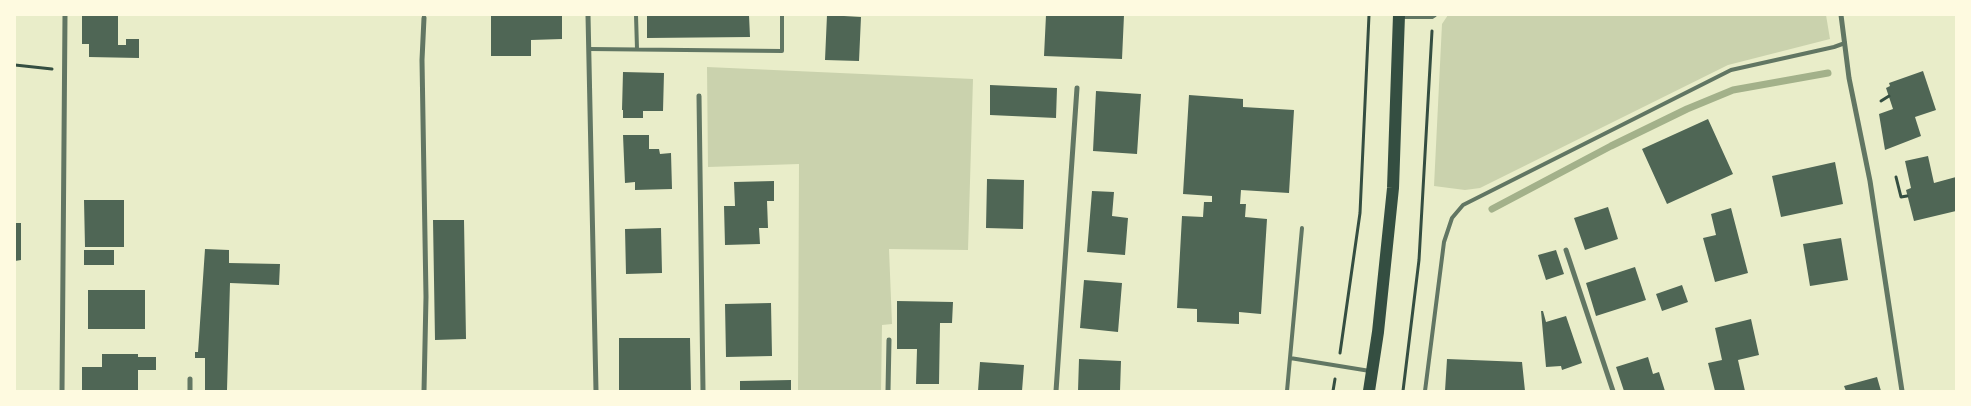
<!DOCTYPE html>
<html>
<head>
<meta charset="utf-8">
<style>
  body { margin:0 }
  #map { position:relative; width:1971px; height:406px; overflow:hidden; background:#e9edc9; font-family:"Space Grotesk",sans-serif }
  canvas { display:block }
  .frame { position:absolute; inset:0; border:16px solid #fefae0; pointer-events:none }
</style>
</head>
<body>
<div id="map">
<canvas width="1971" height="406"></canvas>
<div class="frame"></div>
</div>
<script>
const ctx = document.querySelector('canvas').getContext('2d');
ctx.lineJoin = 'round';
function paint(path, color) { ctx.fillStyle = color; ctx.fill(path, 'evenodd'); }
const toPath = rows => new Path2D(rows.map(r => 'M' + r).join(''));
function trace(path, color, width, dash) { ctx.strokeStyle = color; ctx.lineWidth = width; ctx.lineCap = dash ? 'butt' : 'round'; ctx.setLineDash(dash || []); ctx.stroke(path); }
paint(toPath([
  [1448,15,1826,15,1830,39,1728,65,1480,188,1465,190,1434,186,1442,24],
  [707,67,973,79,968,250,889,249,892,324,882,325,881,391,798,391,799,164,708,167]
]), '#cad2ad');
trace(toPath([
  [1492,209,1611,146,1687,109,1733,90,1828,73]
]), '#a3b18a', 7);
paint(toPath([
  [82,15,118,15,118,45,126,45,126,39,139,39,139,58,89,57,89,44,82,44],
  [562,15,562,39,531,40,531,56,491,56,491,16],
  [647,15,749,15,750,37,647,38],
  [827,15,861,17,859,61,825,60],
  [1046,15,1124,15,1122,59,1044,56],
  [1923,71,1936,110,1915,117,1921,136,1885,150,1879,114,1893,109,1886,88,1890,86,1889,83],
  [623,72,664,73,663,111,643,111,643,118,623,118,623,110,622,110],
  [990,85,1057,88,1056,118,990,115],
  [1096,91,1141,94,1137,154,1093,151],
  [1189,95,1243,99,1243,107,1294,110,1289,193,1241,190,1240,204,1246,204,1245,217,1267,219,1261,314,1239,312,1239,324,1197,322,1197,309,1177,308,1182,216,1203,217,1204,202,1212,202,1212,196,1183,194],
  [1708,119,1733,174,1667,204,1642,149],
  [623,135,649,135,649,149,659,149,660,154,671,153,672,189,635,190,635,182,625,183],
  [1928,156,1934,183,1956,177,1956,211,1914,221,1906,190,1911,188,1905,161],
  [1835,162,1843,204,1781,217,1772,176],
  [987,179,1024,180,1023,229,986,228],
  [774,181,774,201,767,201,768,228,759,228,760,244,725,245,724,206,735,206,734,182],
  [1092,191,1114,192,1112,216,1128,218,1125,255,1087,252],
  [84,200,124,200,124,247,85,247],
  [1608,207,1618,239,1585,250,1574,218],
  [1731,208,1748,273,1715,282,1703,238,1716,235,1711,214],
  [433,220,464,220,466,339,435,340],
  [15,223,21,223,21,260,15,261],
  [661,228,662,273,626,274,625,229],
  [1841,238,1848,280,1810,286,1803,244],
  [205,249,229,250,229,263,280,264,279,285,230,283,227,390,225,391,205,391,205,358,195,358,195,352,198,352],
  [84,250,114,250,114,265,84,265],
  [1556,250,1564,274,1546,280,1538,255],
  [1635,267,1646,300,1596,316,1586,283],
  [1084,280,1122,283,1118,332,1080,328],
  [1682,285,1688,302,1662,311,1656,294],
  [88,290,145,290,145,329,88,329],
  [897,301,953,302,952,323,940,323,939,384,916,384,917,349,897,349],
  [771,303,772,356,726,357,725,304],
  [1541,311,1543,311,1546,322,1566,316,1582,363,1562,370,1561,366,1546,367],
  [1751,319,1759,355,1738,360,1745,391,1715,391,1708,363,1722,360,1715,328],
  [619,338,690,338,691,391,619,391],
  [102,354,138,354,138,357,156,357,156,370,138,370,138,391,82,391,82,367,102,367],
  [1648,357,1653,374,1659,372,1665,391,1624,391,1616,367],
  [1079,359,1121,361,1120,391,1078,391],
  [1447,359,1522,362,1525,391,1445,391],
  [980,362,1024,365,1022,391,978,391],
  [1877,377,1881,391,1846,391,1844,386],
  [791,380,791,391,740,391,740,381]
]), '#4f6655');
trace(toPath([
  [15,65,52,69],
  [1881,101,1889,96],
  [1896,177,1901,197,1907,196],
  [1340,353,1360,213,1369,15],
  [1333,391,1335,379],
  [1403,391,1419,260,1432,31]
]), '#344e41', 3);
trace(toPath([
  [636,15,637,49],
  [1400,17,1432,17,1435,15],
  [589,49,782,51,782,15],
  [1302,228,1290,358,1370,371],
  [1287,391,1290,358],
  [1425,391,1444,242,1452,218,1463,205,1731,70,1834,47,1845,43]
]), '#617663', 4);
trace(toPath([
  [588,15,596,391],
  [1841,15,1849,78,1870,181,1902,391],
  [424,18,422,60,426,297,424,391],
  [699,96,703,391],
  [1566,250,1613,391],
  [62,391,65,15],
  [190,391,190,379],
  [888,391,889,340],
  [1056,391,1077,88]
]), '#617663', 5);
trace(toPath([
  [1369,391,1378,332,1393,188,1399,15]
]), '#344e41', 12);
</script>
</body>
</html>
